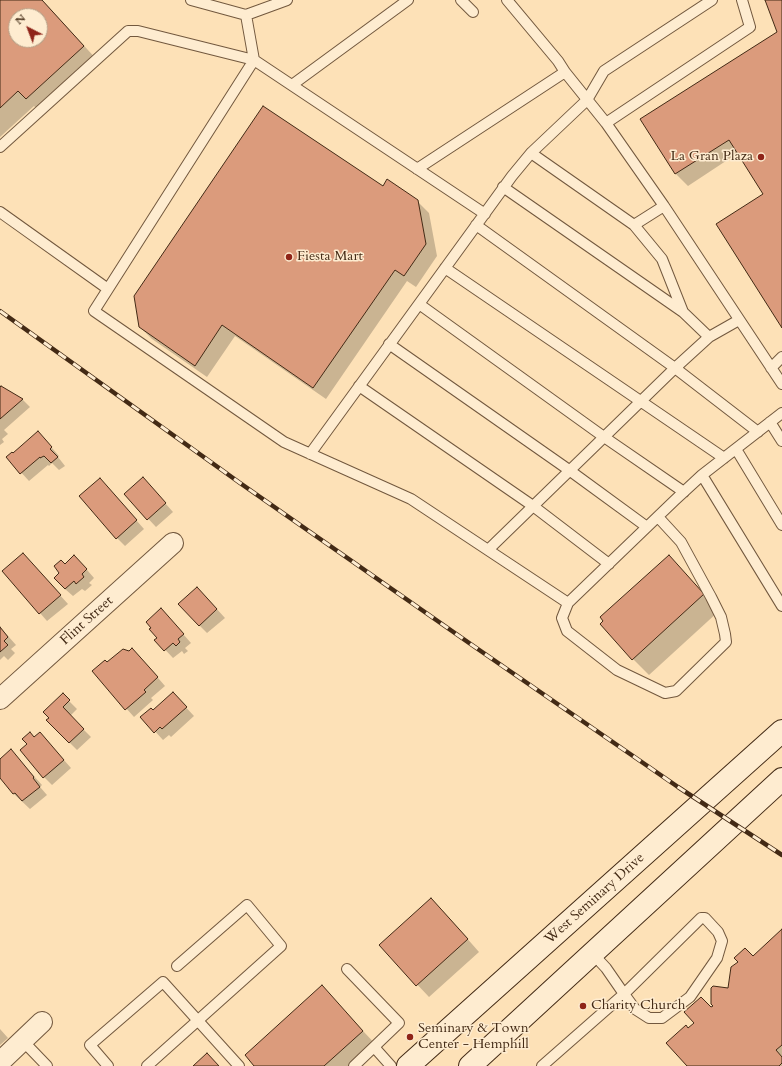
<!DOCTYPE html>
<html>
<head>
<meta charset="utf-8">
<style>
  body { margin:0 }
  #map { position:relative; width:782px; height:1066px; overflow:hidden; background:#fde1b7; font-family:Cardo,serif }
  canvas { display:block }
  .north { position:absolute; left:8px; top:8px; width:40px; height:40px; box-sizing:border-box; background:#feecd0; border:1px solid #b39e85; border-radius:50%; rotate:318deg; font-size:11px; font-weight:700; line-height:16px; text-align:center; color:#432a15 }
  .north::after { content:''; display:block; margin:auto; width:14px; height:18px; background:#8f2418; clip-path:polygon(50% 0,100% 100%,50% 72%,0 100%) }
</style>
</head>
<body>
<div id="map">
<canvas width="782" height="1066"></canvas>
<div class="north">N</div>
</div>
<script>
const ctx = document.querySelector('canvas').getContext('2d');
ctx.lineJoin = 'round';
function paint(path, color) { ctx.fillStyle = color; ctx.fill(path, 'evenodd'); }
const toPath = rows => new Path2D(rows.map(r => 'M' + r).join(''));
function trace(path, color, width, dash) { ctx.strokeStyle = color; ctx.lineWidth = width; ctx.lineCap = dash ? 'butt' : 'round'; ctx.setLineDash(dash || []); ctx.stroke(path); }
function drawText(font, color, halo, rows, align = 'center') {
  ctx.font = font + ' Cardo,serif'; ctx.lineWidth = 3; ctx.setLineDash([]); ctx.textBaseline = 'middle'; ctx.strokeStyle = halo; ctx.fillStyle = color; for (const [text, x, y, turn = 0] of rows) {
    ctx.save(); ctx.translate(x, y); ctx.rotate((+turn || 0) * Math.PI / 180); ctx.textAlign = isNaN(turn) ? turn : align; if (halo) ctx.strokeText(text, 0, 0); ctx.fillText(text, 0, 0); ctx.restore();
  }
}
paint(toPath([
  [0,0,42,0,99,62,42,114,34,106,0,137],
  [16,16,40,16,40,40,16,40],
  [766,0,782,0,782,326,764,194,738,153,688,186,676,174,641,119,778,32],
  [417,201,429,213,437,256,416,287,407,281,326,399,235,336,207,377,152,339,140,327],
  [0,388,22,399,30,407,4,430,8,434,2,439,4,442,0,445],
  [46,441,59,456,58,457,65,466,59,470,52,463,49,466,48,465,29,481,7,457],
  [100,479,144,529,125,546,117,538],
  [150,486,173,512,156,527,125,494],
  [23,554,68,604,47,621,40,613],
  [82,564,94,578,89,583,92,585,85,591,82,589,73,596,65,589,61,573,65,565],
  [684,572,719,611,649,675,633,659],
  [205,596,225,618,207,633,199,625],
  [169,618,191,643,185,648,188,651,184,654,182,651,173,658,156,640,158,638,152,628],
  [0,627,16,645,11,649,15,653,8,660,4,656,0,660],
  [140,657,165,686,151,698,153,700,134,717,93,671,107,664],
  [63,695,77,709,70,716,91,737,77,750,48,721],
  [181,702,194,716,171,737,169,735,163,740,142,717],
  [35,738,47,741,71,768,52,785,44,777],
  [11,751,42,785,40,787,47,795,30,809,14,794,0,777,0,760],
  [443,911,479,952,429,997,380,945],
  [782,931,782,1066,688,1066,688,1029,729,990,753,957],
  [322,987,378,1047,357,1066,256,1066],
  [0,1029,8,1038,0,1045]
]), '#0003');
const building = toPath([
  [0,0,42,0,84,46,26,99,18,91,0,108,0,0],
  [16,16,40,16,40,40,16,40,16,16],
  [765,0,782,0,782,328,716,224,763,194,729,140,675,174,640,119,777,32,765,0],
  [263,106,383,186,387,179,418,200,426,244,404,276,395,270,313,388,222,325,195,366,139,327,134,296,263,106],
  [1,386,23,399,0,419,0,387,1,386],
  [38,431,52,447,50,449,58,457,51,463,44,456,40,458,40,457,20,474,6,457,12,452,13,453,38,431],
  [143,477,166,503,147,520,124,494,143,477],
  [100,478,137,520,116,539,79,496,100,478],
  [23,553,61,595,39,614,2,571,23,553],
  [74,555,87,569,82,574,84,577,76,584,74,581,65,589,54,578,59,573,54,566,61,560,65,564,74,555],
  [669,555,704,594,632,660,600,624,603,621,600,617,669,555],
  [197,587,217,609,199,626,178,604,197,587],
  [161,608,184,634,178,639,180,642,176,646,173,643,164,651,154,640,157,638,149,629,151,628,146,622,161,608],
  [0,627,8,637,4,641,8,645,0,652,0,627],
  [132,648,158,677,144,690,146,692,125,710,92,671,105,660,107,662,123,649,129,651,132,648],
  [173,692,187,707,162,729,160,727,154,733,140,717,151,708,153,710,173,692],
  [63,693,70,700,63,707,84,729,69,743,46,720,49,718,43,712,63,693],
  [30,732,34,737,40,732,64,760,43,778,20,750,27,744,22,739,30,732],
  [11,749,34,777,33,778,40,787,22,801,15,793,13,794,0,778,0,759,11,749],
  [431,898,468,939,416,986,379,945,431,898],
  [782,929,782,1045,776,1050,782,1057,782,1063,779,1066,687,1066,666,1043,686,1025,688,1028,694,1023,684,1012,701,997,711,1007,713,1006,711,1004,711,988,713,986,728,988,731,967,738,962,734,958,745,948,753,956,782,929],
  [322,985,363,1031,324,1066,254,1066,245,1055,322,985],
  [207,1053,219,1066,193,1066,207,1053]
]);
paint(building, '#db9b7c');
trace(building, '#432a15', 1);
const lane = toPath([
  [191,0,246,15,287,0],
  [461,0,473,12],
  [507,0,558,61,565,72,606,123,664,206,782,384],
  [246,15,254,60,94,311,284,442,411,499,568,603,675,500,702,475,782,413],
  [292,85,408,0],
  [606,123,750,27,742,0],
  [0,147,128,31,138,31,254,60,485,214],
  [531,153,634,225],
  [417,169,565,72],
  [503,187,683,312,709,337],
  [664,206,634,225,662,259,683,312],
  [0,212,108,289],
  [476,225,675,368,758,432],
  [445,268,724,458],
  [419,304,604,437,684,492],
  [389,344,569,470,647,527],
  [771,368,782,357],
  [359,386,533,506,609,564],
  [770,422,782,441],
  [736,449,782,525],
  [310,454,512,176,531,153,587,100,604,71,712,0],
  [702,475,782,606],
  [488,550,675,368,709,337,739,320],
  [568,603,562,618,567,631,617,670,665,693,676,691,726,642,725,634,721,617,711,597,681,542,658,517],
  [347,969,399,1023,354,1066],
  [22,1040,47,1066],
  [374,1047,391,1066],
  [108,1066,90,1045,163,982,239,1066],
  [147,1066,281,946,247,905,177,966],
  [542,1066,624,994,701,918,705,918,718,932,722,941,717,958,690,997,662,1018,649,1018,635,1009,624,994,606,968,592,953]
]);
const street = toPath([
  [0,699,173,543],
  [0,1062,42,1022]
]);
const secondary = toPath([
  [408,1066,782,731],
  [470,1066,782,779]
]);
trace(lane, '#72583e', 12);
trace(street, '#72583e', 22);
trace(secondary, '#432a15', 24);
trace(lane, '#feecd0', 10);
trace(street, '#feecd0', 20);
trace(secondary, '#feecd0', 22);
const rail = toPath([
  [0,311,240,483,472,645,678,787,782,855]
]);
trace(rail, '#432a15', 4.5);
trace(rail, '#feecd0', 3, [9]);
for (const [x, y, r, color] of [
  [761,157,4,"#8f2418"],
  [289,257,4,"#8f2418"],
  [583,1006,4,"#8f2418"],
  [410,1037,4,"#8f2418"]
]) { const dot = new Path2D(); dot.arc(x, y, r, 0, 2 * Math.PI); ctx.fillStyle = color; ctx.fill(dot); trace(dot, '#feecd0', 1.5); }
drawText('14px', '#432a15', '#feecd0', [
  ["La Gran Plaza",753,157,"right"],
  ["Fiesta Mart",297,257],
  ["Charity Church",591,1006],
  ["Seminary & Town",418,1029],
  ["Center - Hemphill",418,1045]
], 'left');
drawText('14px', '#432a15', '#feecd0', [
  ["Flint Street",87,621,-42],
  ["West Seminary Drive",595,899,-42]
]);
</script>
</body>
</html>
